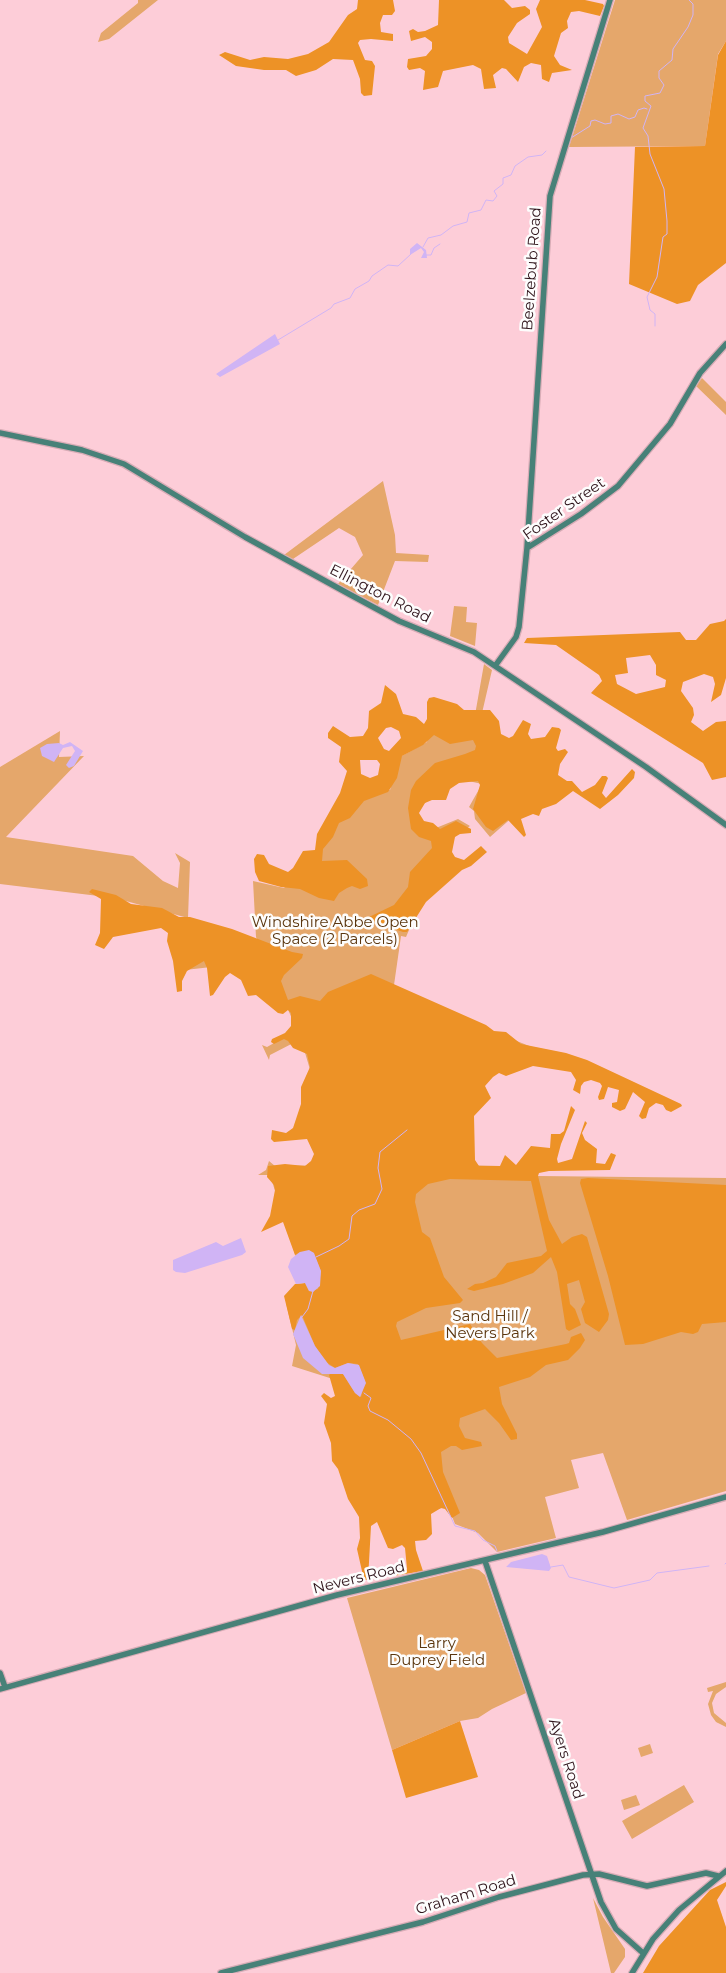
<!DOCTYPE html>
<html>
<head>
<meta charset="utf-8">
<style>
  body { margin:0 }
  canvas { display:block; background:#fdcdd8 }
</style>
</head>
<body>
<canvas width="726" height="1973"></canvas>
<script>
const ctx = document.querySelector('canvas').getContext('2d');
ctx.lineJoin = 'round';
function paint(path, color) { ctx.fillStyle = color; ctx.fill(path, 'evenodd'); }
const toPath = rows => new Path2D(rows.map(r => 'M' + r).join(''));
function trace(path, color, width, dash) { ctx.strokeStyle = color; ctx.lineWidth = width; ctx.lineCap = dash ? 'butt' : 'round'; ctx.setLineDash(dash || []); ctx.stroke(path); }
function drawText(font, color, halo, rows, align = 'center') {
  ctx.font = font + ' Montserrat,sans-serif'; ctx.lineWidth = 5; ctx.setLineDash([]); ctx.textBaseline = 'middle'; ctx.strokeStyle = halo; ctx.fillStyle = color; for (const [text, x, y, turn = 0] of rows) {
    ctx.save(); ctx.translate(x, y); ctx.rotate((+turn || 0) * Math.PI / 180); ctx.textAlign = isNaN(turn) ? turn : align; if (halo) ctx.strokeText(text, 0, 0); ctx.fillText(text, 0, 0); ctx.restore();
  }
}
paint(toPath([
  [138,0,158,0,109,39,98,42,101,33,138,3],
  [615,0,726,0,726,41,718,54,705,146,569,147],
  [702,378,726,402,726,415,696,386],
  [383,481,395,535,396,553,429,555,428,562,395,561,378,605,338,584,363,555,355,537,339,528,293,559,284,555],
  [454,606,467,607,466,622,477,623,475,646,450,636],
  [484,664,492,670,479,726,515,815,490,837,475,819,474,811,469,807,482,784,455,778,414,812,431,830,458,819,470,826,442,845,443,874,415,916,406,937,401,936,393,992,547,1053,465,1054,464,1165,537,1167,538,1176,726,1178,726,1491,627,1520,603,1453,571,1460,579,1488,545,1497,556,1538,497,1552,478,1533,455,1524,448,1506,426,1513,336,1380,292,1366,296,1345,286,1303,307,1292,270,1175,258,1175,266,1170,269,1161,275,1166,338,1165,301,1039,270,1055,269,1060,262,1045,267,1047,297,1030,256,937,253,881,284,888,328,841,344,785,390,790,400,757,427,742,431,711,475,715],
  [60,731,59,757,84,756,6,837,133,856,163,881,178,888,180,863,175,853,190,862,188,918,229,965,185,970,188,918,115,898,0,884,0,767],
  [471,1568,479,1570,485,1575,526,1693,492,1709,478,1718,460,1721,392,1750,347,1598],
  [726,1682,726,1687,716,1694,712,1703,714,1713,726,1723,726,1727,716,1722,711,1715,708,1704,713,1691,708,1692,707,1688],
  [650,1744,653,1753,641,1757,638,1748],
  [684,1785,694,1802,632,1839,622,1821],
  [636,1795,640,1805,624,1810,621,1800],
  [593,1898,603,1917,625,1949,625,1957,614,1973,611,1973]
]), '#e5a76b');
paint(toPath([
  [358,0,393,0,395,11,392,15,383,15,380,23,381,32,393,34,393,41,371,39,360,40,358,43,365,60,372,61,375,66,372,95,364,96,361,93,360,79,353,60,333,59,316,70,296,76,286,70,264,70,236,66,219,55,225,52,250,60,264,57,288,59,308,54,329,42,348,15,357,9],
  [439,0,504,0,512,8,525,6,530,10,530,14,517,23,508,37,509,43,527,54,542,27,536,9,540,0,585,0,603,4,604,6,600,16,579,11,571,12,567,21,568,28,561,33,554,56,560,65,572,70,552,73,549,82,542,79,541,65,531,63,524,67,518,82,506,69,502,68,493,75,496,88,484,89,481,69,473,65,443,71,438,87,423,90,425,71,420,68,409,70,407,67,408,59,426,56,432,49,432,42,425,37,411,41,409,31,413,29,418,32,425,31,438,25],
  [726,41,726,263,698,285,690,301,677,304,629,284,635,147,705,146,718,55],
  [726,619,726,678,721,695,711,702,715,684,713,677,704,674,683,682,681,691,693,708,694,715,691,722,703,731,716,722,726,721,726,777,712,780,703,763,591,693,602,681,599,675,556,645,524,643,527,638,680,632,686,640,696,640,710,624,724,621],
  [650,655,656,665,656,675,666,680,665,687,636,694,617,684,615,675,628,673,626,658],
  [385,685,396,694,403,714,416,717,424,724,427,719,427,702,429,698,434,697,457,704,464,710,490,710,499,721,501,734,509,738,513,736,523,720,531,724,528,734,531,739,545,737,552,727,559,728,561,730,556,748,558,751,565,749,568,752,560,764,558,775,567,781,572,781,582,792,595,785,602,776,606,776,608,778,602,793,606,798,632,769,635,772,634,778,618,795,600,809,573,791,556,804,542,809,539,816,533,814,521,819,526,835,524,837,508,820,493,831,486,827,473,809,480,785,478,781,459,783,450,789,446,800,432,800,425,803,419,813,424,821,433,823,440,829,456,821,471,829,471,833,460,834,455,837,452,852,455,857,464,860,481,846,487,852,471,866,462,870,426,902,407,932,403,932,371,921,369,917,394,905,408,887,410,872,432,848,431,841,419,837,411,829,408,808,411,790,416,781,435,763,465,754,475,750,476,746,473,740,450,744,434,735,423,745,402,756,397,778,388,792,364,801,350,818,339,823,333,837,323,849,322,861,347,860,367,879,368,886,360,889,352,886,347,888,339,893,334,901,319,898,300,889,281,887,259,881,255,872,254,859,257,854,264,855,269,864,288,872,293,868,303,851,315,850,317,834,340,793,347,771,339,762,341,747,328,738,328,733,333,726,350,737,363,736,368,728,369,711,381,703],
  [391,727,399,731,401,738,389,751,384,749,378,738,386,728],
  [360,760,377,760,380,764,378,775,370,778,361,774],
  [92,889,116,895,131,904,162,908,179,917,190,917,232,929,292,952,303,954,302,958,284,975,281,981,288,1000,300,996,320,1001,328,992,371,974,486,1025,494,1031,506,1032,521,1044,566,1053,587,1060,681,1104,682,1106,671,1112,666,1110,663,1105,656,1103,649,1108,646,1118,642,1119,639,1116,645,1102,633,1092,625,1109,620,1111,612,1107,612,1103,617,1102,619,1090,608,1087,604,1099,599,1100,598,1097,602,1086,600,1083,591,1080,584,1082,581,1086,580,1094,573,1090,576,1080,571,1072,533,1066,506,1076,499,1073,493,1077,485,1086,491,1098,474,1116,475,1160,479,1166,500,1166,505,1155,516,1165,531,1146,550,1148,551,1134,560,1134,564,1131,571,1106,575,1110,561,1144,557,1159,558,1163,572,1159,585,1121,587,1123,582,1133,585,1140,597,1149,596,1163,605,1164,611,1153,616,1155,610,1170,549,1171,539,1173,538,1176,549,1220,562,1244,572,1237,582,1234,587,1237,609,1314,608,1320,599,1332,585,1323,581,1309,585,1302,579,1280,567,1284,570,1304,575,1309,581,1325,569,1331,566,1329,557,1272,551,1257,533,1273,503,1284,474,1291,467,1289,475,1284,483,1283,496,1277,507,1263,541,1256,547,1251,531,1181,450,1179,428,1184,416,1194,415,1202,422,1232,430,1238,444,1277,463,1300,460,1303,426,1308,397,1322,396,1326,401,1340,470,1324,482,1343,497,1358,566,1344,569,1343,571,1337,581,1333,585,1340,580,1348,568,1360,546,1365,530,1377,499,1387,502,1404,517,1434,517,1439,511,1440,499,1423,485,1409,460,1418,459,1426,465,1438,481,1442,482,1446,462,1450,456,1446,451,1446,441,1452,443,1472,460,1513,452,1518,445,1509,441,1508,431,1514,432,1534,426,1540,415,1541,416,1550,423,1571,393,1576,396,1572,403,1573,407,1569,405,1548,402,1545,393,1549,388,1548,377,1522,371,1526,368,1580,364,1580,357,1549,360,1538,359,1517,348,1499,338,1469,332,1461,331,1443,324,1423,327,1404,321,1396,324,1393,331,1398,335,1396,329,1375,331,1373,343,1374,355,1393,361,1397,365,1381,358,1364,348,1363,335,1368,326,1362,315,1346,302,1315,297,1320,295,1330,292,1329,284,1296,295,1284,305,1283,309,1291,318,1289,321,1271,313,1252,300,1252,295,1255,283,1222,261,1232,270,1216,275,1190,274,1185,267,1177,268,1166,285,1164,305,1166,311,1161,314,1154,307,1139,274,1142,271,1139,272,1130,286,1133,293,1128,301,1104,301,1087,310,1067,307,1054,293,1048,288,1041,284,1039,274,1044,271,1042,272,1039,285,1033,291,1026,291,1013,288,1010,283,1014,278,1013,256,995,248,996,241,980,230,973,225,977,213,995,210,996,207,968,204,961,187,971,182,981,182,991,177,992,173,961,167,941,168,933,161,928,113,937,104,949,95,945,100,933,101,899,89,892],
  [588,1178,726,1185,726,1322,702,1324,698,1332,693,1334,681,1332,643,1344,625,1345,608,1276,580,1183,581,1179],
  [460,1721,478,1777,406,1798,392,1750],
  [726,1882,726,1886,717,1900,726,1927,726,1973,643,1973,659,1946,710,1890]
]), '#ed9226');
paint(toPath([
  [417,243,426,250,427,258,421,258,424,252,421,248,410,255,410,249],
  [275,334,280,344,220,377,216,374],
  [70,742,83,751,74,766,69,768,66,765,75,751,72,746,63,748,54,762,42,756,40,748,47,744,59,743,63,745],
  [241,1238,246,1252,242,1255,185,1273,176,1272,173,1270,173,1260,216,1242,223,1246],
  [309,1250,314,1253,321,1271,320,1286,313,1292,309,1291,305,1283,296,1284,288,1267,291,1259,300,1252],
  [301,1315,315,1346,329,1365,335,1368,348,1363,359,1365,366,1383,360,1397,355,1393,343,1374,322,1374,303,1358,293,1334],
  [542,1554,547,1556,551,1568,549,1571,506,1567,511,1562]
]), '#d0b4f5');
trace(toPath([
  [571,138,590,126,591,121,595,120,605,124,611,123,611,116,618,114,629,119,635,117,638,110,644,108,647,109],
  [423,247,428,238,441,235,453,226,467,222,469,213,481,210,486,200,493,201,497,196,494,191,503,184,503,178,511,175,515,166,528,157,542,155,546,151],
  [425,255,431,255,434,248,440,244],
  [655,326,655,314,650,310,647,297,657,277,663,237,667,234,667,221,664,189,650,154,648,136,643,128,651,106,645,101,645,96,660,93,664,85,659,78,659,71,672,60,673,49,688,27,693,15,693,4,689,0],
  [278,340,331,308,334,304,350,298,355,289,369,281,372,276,388,265,398,266,411,254],
  [316,1257,339,1246,349,1239,352,1216,359,1210,375,1204,382,1189,378,1168,380,1152,407,1130],
  [302,1317,308,1309,313,1291],
  [364,1393,371,1398,368,1406,370,1411,388,1420,411,1439,421,1453,455,1526,475,1531,483,1540,495,1546,497,1551],
  [725,1564,726,1563],
  [551,1567,563,1565,569,1577,614,1588,650,1580,657,1573,709,1566]
]), '#d0b4f5', 1);
const secondary = toPath([
  [0,433,82,450,124,464,245,537,349,594,399,621,474,652,646,767,726,825],
  [527,548,550,196,610,0],
  [495,666,516,637,519,627,527,548,581,514,618,486,670,424,700,373,726,344],
  [485,1561,601,1902,616,1929,643,1953],
  [0,1673,5,1687],
  [0,1689,337,1595,603,1532,726,1497],
  [221,1973,423,1922,499,1897,583,1875,599,1874,647,1886,706,1873,718,1876],
  [632,1973,653,1939,679,1910,726,1871]
]);
trace(secondary, '#d8acb6', 8);
trace(secondary, '#478178', 5.5);
drawText('15px', '#2e131a', '#fdfdfd', [
  ["Beelzebub Road",532,269,-86],
  ["Foster Street",564,509,-35],
  ["Ellington Road",380,594,27],
  ["Nevers Road",359,1578,-14],
  ["Ayers Road",566,1759,72],
  ["Graham Road",466,1895,-17]
]);
drawText('15px', '#5b360e', '#fdfdfd', [
  ["Windshire Abbe Open",335,923],
  ["Space (2 Parcels)",335,940],
  ["Sand Hill /",490,1317],
  ["Nevers Park",490,1334],
  ["Larry",437,1644],
  ["Duprey Field",437,1661]
]);
</script>
</body>
</html>
